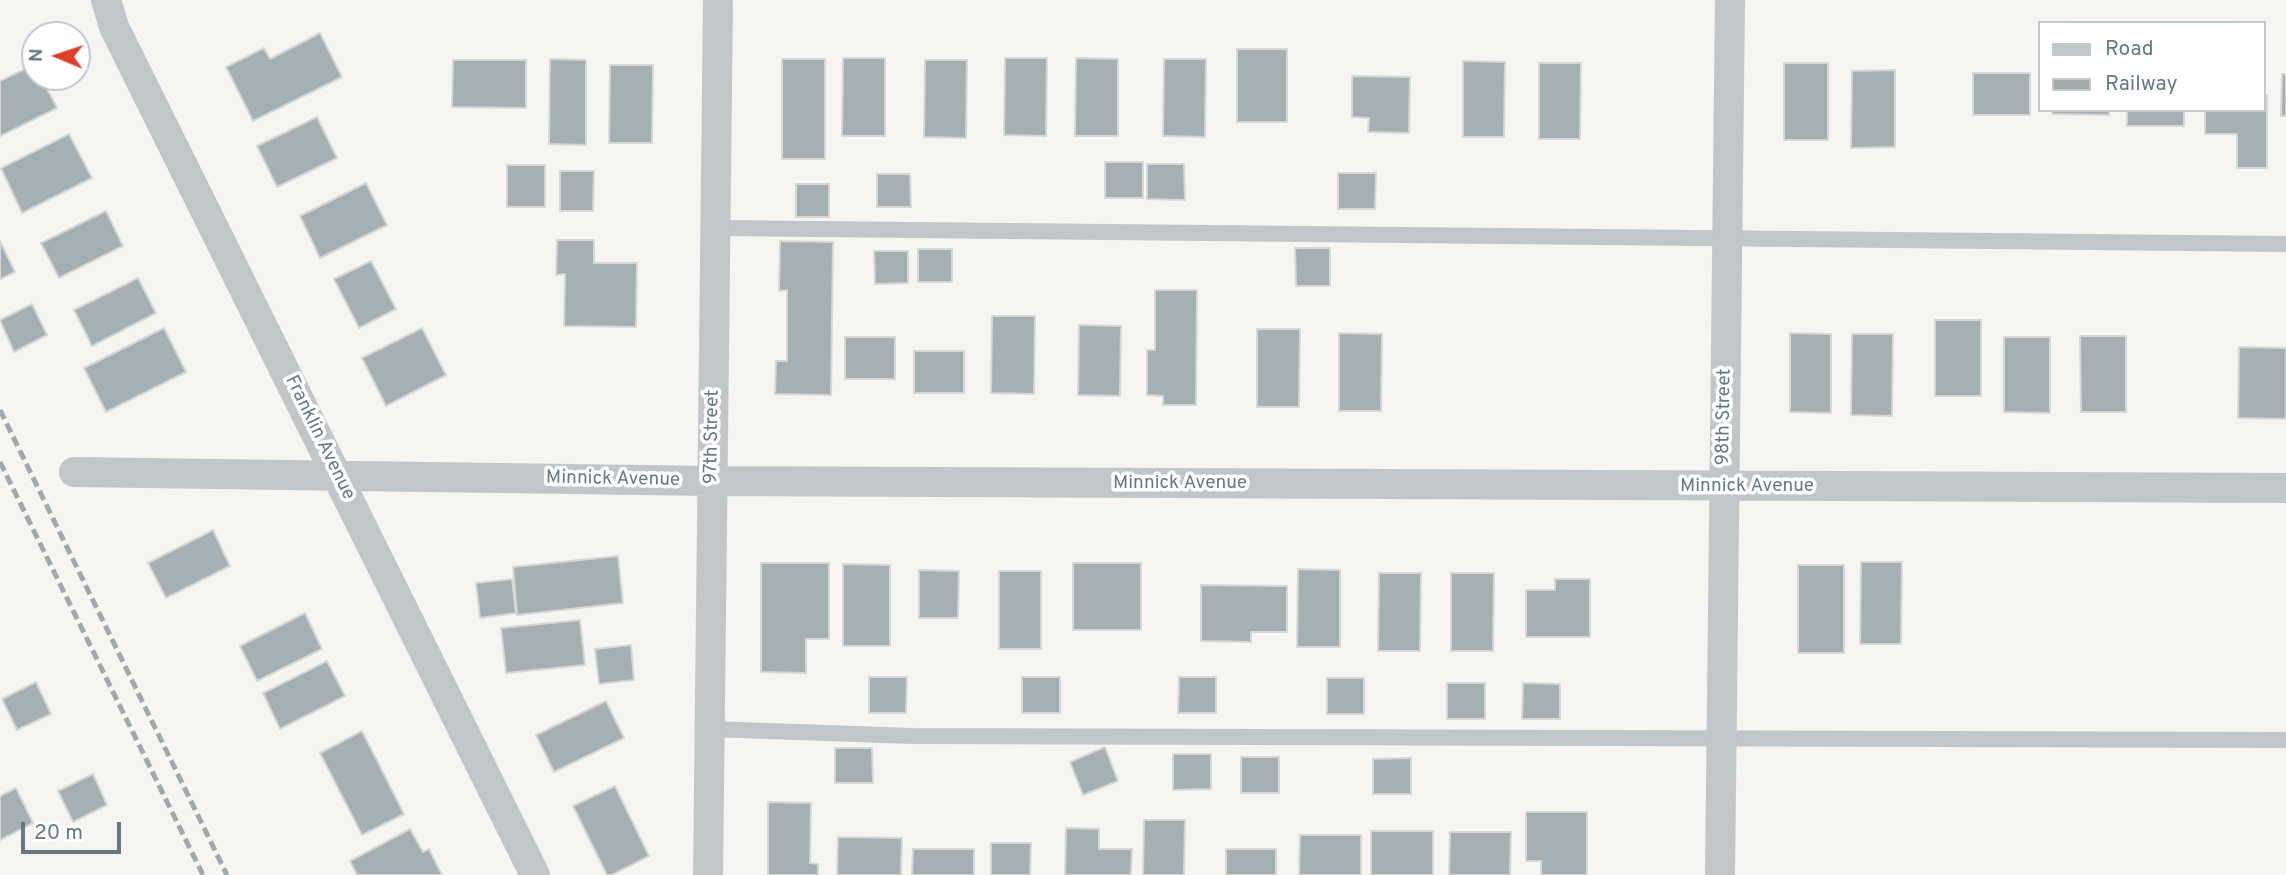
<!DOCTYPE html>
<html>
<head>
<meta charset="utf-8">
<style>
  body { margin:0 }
  #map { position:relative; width:2286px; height:875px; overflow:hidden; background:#f6f5f2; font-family:Overpass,sans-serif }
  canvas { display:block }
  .legend { position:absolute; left:2038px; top:21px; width:228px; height:91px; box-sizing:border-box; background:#fff; border:2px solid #c1c9cd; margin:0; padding:9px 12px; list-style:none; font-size:21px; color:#657983 }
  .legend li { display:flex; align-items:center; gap:14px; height:35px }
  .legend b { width:35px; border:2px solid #c1c9cd }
  .north { position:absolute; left:21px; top:21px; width:70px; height:70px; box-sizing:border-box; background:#fff; border:2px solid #c1c9cd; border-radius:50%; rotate:272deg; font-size:19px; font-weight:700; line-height:28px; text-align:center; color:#657983 }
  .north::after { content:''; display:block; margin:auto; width:24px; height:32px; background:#e13e27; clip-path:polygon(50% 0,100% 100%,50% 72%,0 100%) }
  .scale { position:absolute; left:21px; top:822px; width:100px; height:32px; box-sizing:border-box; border:4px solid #657983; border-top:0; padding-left:9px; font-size:21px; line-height:24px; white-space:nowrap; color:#657983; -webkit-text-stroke:5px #fff; paint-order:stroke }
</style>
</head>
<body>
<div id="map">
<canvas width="2286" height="875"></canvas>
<ul class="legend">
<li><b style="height:9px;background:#c1c6c8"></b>Road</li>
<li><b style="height:9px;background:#a2a9ad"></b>Railway</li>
</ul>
<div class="north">N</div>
<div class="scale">20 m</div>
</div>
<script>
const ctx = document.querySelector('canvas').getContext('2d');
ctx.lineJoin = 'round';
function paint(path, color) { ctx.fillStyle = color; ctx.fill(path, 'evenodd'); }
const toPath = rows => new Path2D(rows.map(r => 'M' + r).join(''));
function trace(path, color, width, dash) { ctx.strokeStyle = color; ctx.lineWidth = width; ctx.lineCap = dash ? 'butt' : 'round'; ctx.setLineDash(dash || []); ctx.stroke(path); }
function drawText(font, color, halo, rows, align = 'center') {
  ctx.font = font + ' Overpass,sans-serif'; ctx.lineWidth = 7; ctx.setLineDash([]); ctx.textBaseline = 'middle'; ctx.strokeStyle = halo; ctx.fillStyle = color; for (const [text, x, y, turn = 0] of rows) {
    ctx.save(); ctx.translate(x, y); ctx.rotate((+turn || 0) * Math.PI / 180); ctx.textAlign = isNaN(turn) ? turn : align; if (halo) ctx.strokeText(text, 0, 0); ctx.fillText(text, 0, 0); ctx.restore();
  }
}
const building = toPath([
  [320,33,342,77,253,121,226,67,264,48,270,59,320,33],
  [1237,49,1287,49,1287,122,1237,122,1237,49],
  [843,58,885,58,885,136,842,136,843,58],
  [1005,58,1047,58,1046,136,1004,135,1005,58],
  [1076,58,1118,59,1118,136,1075,136,1076,58],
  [550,59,586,60,586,145,549,144,550,59],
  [782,59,825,59,825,159,782,159,782,59],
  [1164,59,1206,59,1205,137,1163,136,1164,59],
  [453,60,526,60,526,108,452,107,453,60],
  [925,60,967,60,966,138,924,137,925,60],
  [1463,61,1505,62,1504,137,1463,137,1463,61],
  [1539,63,1581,63,1580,139,1539,139,1539,63],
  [1784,63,1828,63,1828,140,1784,140,1784,63],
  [35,64,35,77,41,77,57,108,0,136,0,81,35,64],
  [610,65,653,65,652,143,609,143,610,65],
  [1895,70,1895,147,1851,148,1852,71,1895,70],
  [1973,73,2030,73,2030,115,1973,115,1973,73],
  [2282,74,2286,74,2286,116,2281,116,2282,74],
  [1352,76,1410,77,1409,133,1368,132,1369,118,1352,117,1352,76],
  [2263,95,2267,95,2267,168,2237,168,2237,134,2205,134,2205,110,2263,110,2263,95],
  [2052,110,2109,110,2109,115,2052,114,2052,110],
  [2127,110,2184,110,2184,126,2127,126,2127,110],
  [317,117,337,158,277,187,257,146,317,117],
  [69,134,92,178,22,213,1,168,69,134],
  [1105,162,1143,162,1143,198,1105,198,1105,162],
  [1147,164,1184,164,1185,200,1147,199,1147,164],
  [507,165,545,165,545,207,507,207,507,165],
  [560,171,594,171,593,211,560,211,560,171],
  [1338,173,1376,173,1375,209,1338,209,1338,173],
  [877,174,910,174,911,207,877,207,877,174],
  [366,183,387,225,320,258,300,216,366,183],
  [796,184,829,184,829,217,796,217,796,184],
  [106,211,123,246,59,278,41,243,106,211],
  [557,240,594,240,594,263,637,263,636,327,564,326,565,274,556,275,557,240],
  [0,241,15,272,0,279,0,241],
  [780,241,833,242,831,395,775,394,776,361,787,361,787,290,779,291,780,241],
  [1295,248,1330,248,1330,286,1296,286,1295,248],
  [918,249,952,249,952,282,918,282,918,249],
  [874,251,908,251,908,283,875,284,874,251],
  [371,261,396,309,359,328,334,279,371,261],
  [138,278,156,313,92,346,74,310,138,278],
  [1155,290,1197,290,1196,405,1163,405,1163,396,1147,395,1147,350,1155,350,1155,290],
  [32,304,47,335,14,352,0,320,32,304],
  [992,316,1035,316,1034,394,991,393,992,316],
  [1935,320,1981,320,1981,396,1935,396,1935,320],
  [1079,325,1121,326,1120,396,1078,395,1079,325],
  [164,328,186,372,106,412,84,368,164,328],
  [422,328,446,375,386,406,362,358,422,328],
  [1257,329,1300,329,1299,407,1257,407,1257,329],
  [1339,333,1382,334,1381,411,1339,411,1339,333],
  [1790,333,1831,334,1831,413,1790,412,1790,333],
  [1852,334,1893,334,1892,416,1851,415,1852,334],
  [2080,336,2126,336,2126,412,2081,412,2080,336],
  [845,337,895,337,895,379,845,379,845,337],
  [2004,337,2050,337,2050,413,2004,412,2004,337],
  [2239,347,2286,348,2286,419,2238,418,2239,347],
  [914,351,964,351,964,393,914,393,914,351],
  [213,530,230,566,166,598,148,563,213,530],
  [618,556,623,603,517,615,513,567,618,556],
  [1861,562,1902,562,1901,644,1860,644,1861,562],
  [761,563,829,563,829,639,806,639,806,673,761,672,761,563],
  [1073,563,1141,563,1141,630,1073,630,1073,563],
  [843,564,890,565,890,646,843,646,843,564],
  [1798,565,1844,565,1844,653,1798,653,1798,565],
  [1298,569,1340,570,1340,647,1297,647,1298,569],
  [919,570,959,571,958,618,919,618,919,570],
  [999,571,1041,571,1041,649,999,649,999,571],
  [1379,573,1421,573,1420,651,1378,651,1379,573],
  [1451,573,1494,573,1493,651,1451,651,1451,573],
  [512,579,516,613,480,618,476,583,512,579],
  [1555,579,1590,579,1590,637,1526,637,1526,590,1555,590,1555,579],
  [1201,585,1287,586,1287,632,1251,632,1251,642,1201,641,1201,585],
  [305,613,322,649,257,681,240,646,305,613],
  [580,620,585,665,506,673,501,628,580,620],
  [631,645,634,680,599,684,595,649,631,645],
  [327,661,345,696,280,729,263,693,327,661],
  [869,677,907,677,906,713,869,713,869,677],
  [1022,677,1060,677,1060,713,1022,713,1022,677],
  [1179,677,1216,677,1216,713,1178,713,1179,677],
  [1327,678,1364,678,1364,714,1327,714,1327,678],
  [36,682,51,714,17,730,2,699,36,682],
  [1447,683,1485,683,1485,719,1447,719,1447,683],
  [1523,683,1560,684,1560,719,1522,719,1523,683],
  [606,701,624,738,554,772,536,735,606,701],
  [362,731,404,814,362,835,320,753,362,731],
  [1105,747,1118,781,1083,795,1070,762,1105,747],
  [835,748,872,748,873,783,835,783,835,748],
  [1173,754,1211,754,1211,789,1173,790,1173,754],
  [1241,757,1279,757,1279,793,1241,793,1241,757],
  [1411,758,1411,794,1373,794,1373,759,1411,758],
  [93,774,107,805,73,822,58,791,93,774],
  [615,786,649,856,612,875,607,875,573,806,615,786],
  [16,788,33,823,0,840,0,796,16,788],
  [768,802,811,803,810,863,818,864,818,875,768,875,768,802],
  [1526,812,1587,812,1587,875,1541,875,1541,861,1526,861,1526,812],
  [1144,820,1185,820,1184,875,1143,875,1144,820],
  [1066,828,1099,829,1099,849,1132,849,1131,875,1065,875,1066,828],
  [410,829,423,852,429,849,442,875,357,875,350,861,410,829],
  [1371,831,1433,831,1433,875,1371,875,1371,831],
  [1450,832,1511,832,1510,875,1449,875,1450,832],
  [1300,835,1361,835,1361,875,1299,875,1300,835],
  [838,837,902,838,901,875,837,875,838,837],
  [991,843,1031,843,1030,875,991,875,991,843],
  [913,849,974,849,974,875,912,875,913,849],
  [1226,849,1276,849,1276,875,1226,875,1226,849]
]);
paint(building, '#a5b0b4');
trace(building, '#d7d7d5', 2);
trace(toPath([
  [716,228,2286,244],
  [710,729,913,736,2286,740]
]), '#c1c6c8', 16);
trace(toPath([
  [106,0,114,27,535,875],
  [74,472,712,481,2286,488],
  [708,875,718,0],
  [1720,875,1730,0]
]), '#c1c6c8', 30);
trace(toPath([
  [0,410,227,875],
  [0,462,203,875]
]), '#a2a9ad', 5, [10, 5]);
drawText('19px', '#657983', '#fff', [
  ["98th Street",1725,417,-89],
  ["97th Street",713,437,-89],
  ["Franklin Avenue",319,438,64],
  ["Minnick Avenue",613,480,1],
  ["Minnick Avenue",1180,484],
  ["Minnick Avenue",1747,487]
]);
</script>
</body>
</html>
